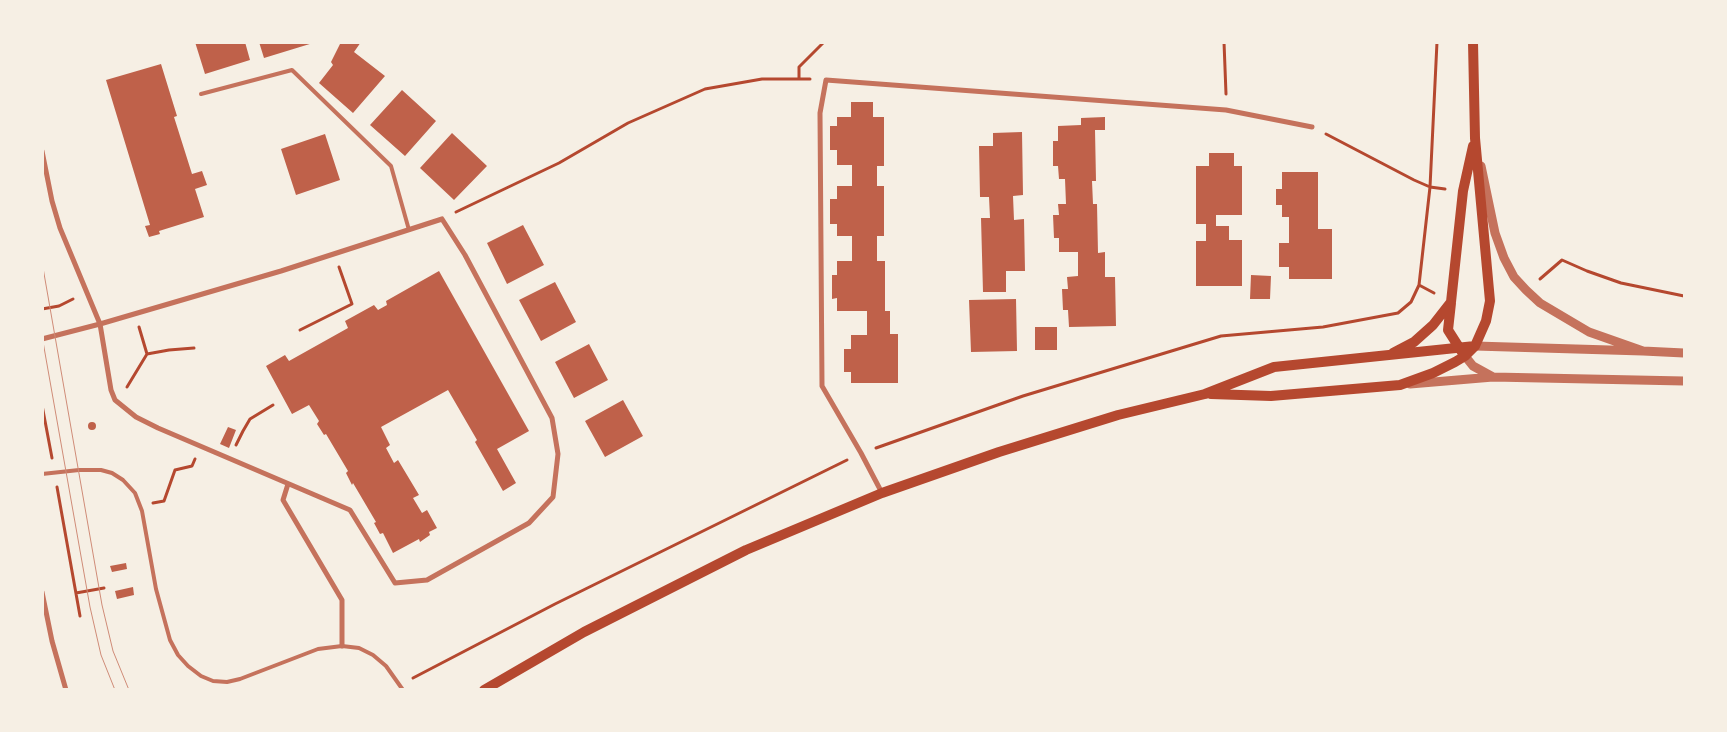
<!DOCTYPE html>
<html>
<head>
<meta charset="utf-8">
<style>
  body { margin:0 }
  #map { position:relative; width:1727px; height:732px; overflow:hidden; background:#f6efe4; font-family:Lato,sans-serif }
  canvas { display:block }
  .frame { position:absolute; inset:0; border:44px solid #f6efe4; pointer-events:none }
</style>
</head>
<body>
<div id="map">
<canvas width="1727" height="732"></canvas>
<div class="frame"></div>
</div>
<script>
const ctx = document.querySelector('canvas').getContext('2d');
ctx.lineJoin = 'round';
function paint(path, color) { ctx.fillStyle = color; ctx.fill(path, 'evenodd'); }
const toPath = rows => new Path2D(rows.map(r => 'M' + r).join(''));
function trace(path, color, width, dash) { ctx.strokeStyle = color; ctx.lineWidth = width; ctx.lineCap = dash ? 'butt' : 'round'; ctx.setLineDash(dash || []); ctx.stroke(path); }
paint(toPath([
  [195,42,245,42,250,60,205,74],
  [259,42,313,42,313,43,264,58],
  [341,42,361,42,354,52,385,76,353,113,319,83,333,65,331,62],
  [161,64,177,116,174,117,192,174,202,171,207,185,195,189,204,217,159,231,160,234,149,237,145,226,150,225,106,80],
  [402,90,436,121,405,156,370,125],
  [851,102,873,102,873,117,884,117,884,166,877,166,877,186,884,186,884,236,877,236,877,261,885,261,885,311,890,311,890,334,898,334,898,383,851,383,851,372,844,372,844,349,851,349,851,335,867,335,867,311,837,311,837,298,832,299,832,275,837,275,837,261,852,261,852,236,837,236,837,224,830,224,830,199,837,199,837,186,852,186,852,165,837,165,837,150,830,150,830,126,837,126,837,117,851,117],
  [1105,117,1105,130,1095,130,1096,181,1092,181,1093,204,1097,204,1098,253,1105,252,1105,277,1115,277,1116,326,1069,327,1068,310,1063,310,1062,289,1068,289,1067,277,1078,276,1078,252,1059,252,1059,238,1054,238,1053,215,1059,215,1058,204,1066,204,1065,179,1059,179,1058,166,1053,166,1053,141,1058,141,1058,126,1081,125,1081,118],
  [1022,132,1023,195,1013,196,1014,220,1024,219,1025,271,1006,271,1006,292,983,292,981,218,990,218,989,197,980,197,979,146,993,146,993,133],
  [452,133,487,166,454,200,420,168],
  [325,134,340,180,296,195,281,149],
  [1209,153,1234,153,1234,166,1242,166,1242,215,1216,215,1216,226,1229,226,1229,240,1242,240,1242,286,1196,286,1196,241,1206,241,1206,224,1196,224,1196,166,1209,166],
  [1282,172,1318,172,1318,229,1332,229,1332,279,1289,279,1289,267,1279,267,1279,243,1289,243,1289,217,1282,217,1282,205,1276,205,1276,189,1282,189],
  [523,225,544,265,507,284,487,243],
  [439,271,529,431,497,449,516,483,503,491,475,442,477,440,448,390,381,427,390,445,386,448,394,463,398,460,419,495,413,498,422,513,427,510,437,528,429,532,430,535,420,542,419,539,393,553,383,533,380,534,374,523,376,522,353,483,352,485,346,473,348,471,326,434,324,435,317,424,319,421,309,405,292,414,266,366,285,355,289,361,348,328,345,321,374,305,378,310,387,305,386,301],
  [1251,275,1271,276,1270,299,1250,299],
  [555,282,576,322,541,341,519,300],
  [1016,299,1017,351,971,352,969,300],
  [1035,327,1057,327,1057,350,1035,350],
  [589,344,608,380,574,398,555,362],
  [623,400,643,436,605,457,585,421],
  '88 426a4 4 0 1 1 8 0a4 4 0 1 1-8 0Z',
  [228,427,236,430,229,448,220,444],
  [126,563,127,569,112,572,110,566],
  [133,587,134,595,117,599,115,591]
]), '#bf614a');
trace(toPath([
  [1224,42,1226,94],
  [799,79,799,67,824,42],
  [1326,134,1414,180,1430,187,1445,189],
  [456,212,559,163,628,123,705,89,762,79,810,79],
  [1540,279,1562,260,1587,271,1621,283,1684,296],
  [1419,285,1434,293],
  [42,309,59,306,73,299],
  [300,330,352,304,339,267],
  [147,354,169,350,194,348],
  [127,387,147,354,139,327],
  [42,405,52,458],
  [236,445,243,431,250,419,273,405],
  [876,448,1023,396,1221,336,1323,327,1398,313,1411,302,1419,285,1430,187,1437,42],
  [57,487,80,616],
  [153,503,164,501,175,470,192,466,195,459],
  [76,593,104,588],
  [413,678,555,604,847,460]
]), '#b5482f', 3);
trace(toPath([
  [201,94,292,70,391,166,409,230],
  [42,474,79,470,101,470,112,473,123,480,135,493,142,511,156,589,170,640,178,655,188,666,201,676,213,681,227,682,240,679,318,649,342,646,359,648,373,655,386,666,403,690]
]), '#c5725c', 4);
trace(toPath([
  [42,151,52,201,60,228,100,324,42,339],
  [442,219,465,255,552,418,558,454,553,497,529,523,427,580,395,583,350,510,158,428,136,417,115,400,111,390,100,324,281,271,442,219],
  [288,484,283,500,342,600,342,646],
  [882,493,861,453,822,386,820,113,826,80,1226,110,1312,127],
  [42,592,52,641,66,690]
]), '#c5725c', 5);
trace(toPath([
  [1481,166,1495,233,1504,258,1514,277,1526,290,1540,303,1589,332,1643,351],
  [1475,346,1643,351,1684,353],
  [1465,356,1473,366,1493,377],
  [1410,384,1493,377,1684,381]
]), '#c5725c', 9);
trace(toPath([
  [1451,303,1448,330,1462,352],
  [1393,353,1414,342,1433,325,1451,302,1463,191,1473,146],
  [1211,394,1271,396,1400,385,1433,373,1455,362,1465,356,1475,346,1486,321,1490,301,1475,138,1473,42],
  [484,690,584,632,746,550,882,493,999,452,1118,415,1205,394,1274,367,1475,346]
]), '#b5482f', 10);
trace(toPath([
  [42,262,102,605,113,651,129,690],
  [42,336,90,607,101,655,115,690]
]), '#cf8b77', 1);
</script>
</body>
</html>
